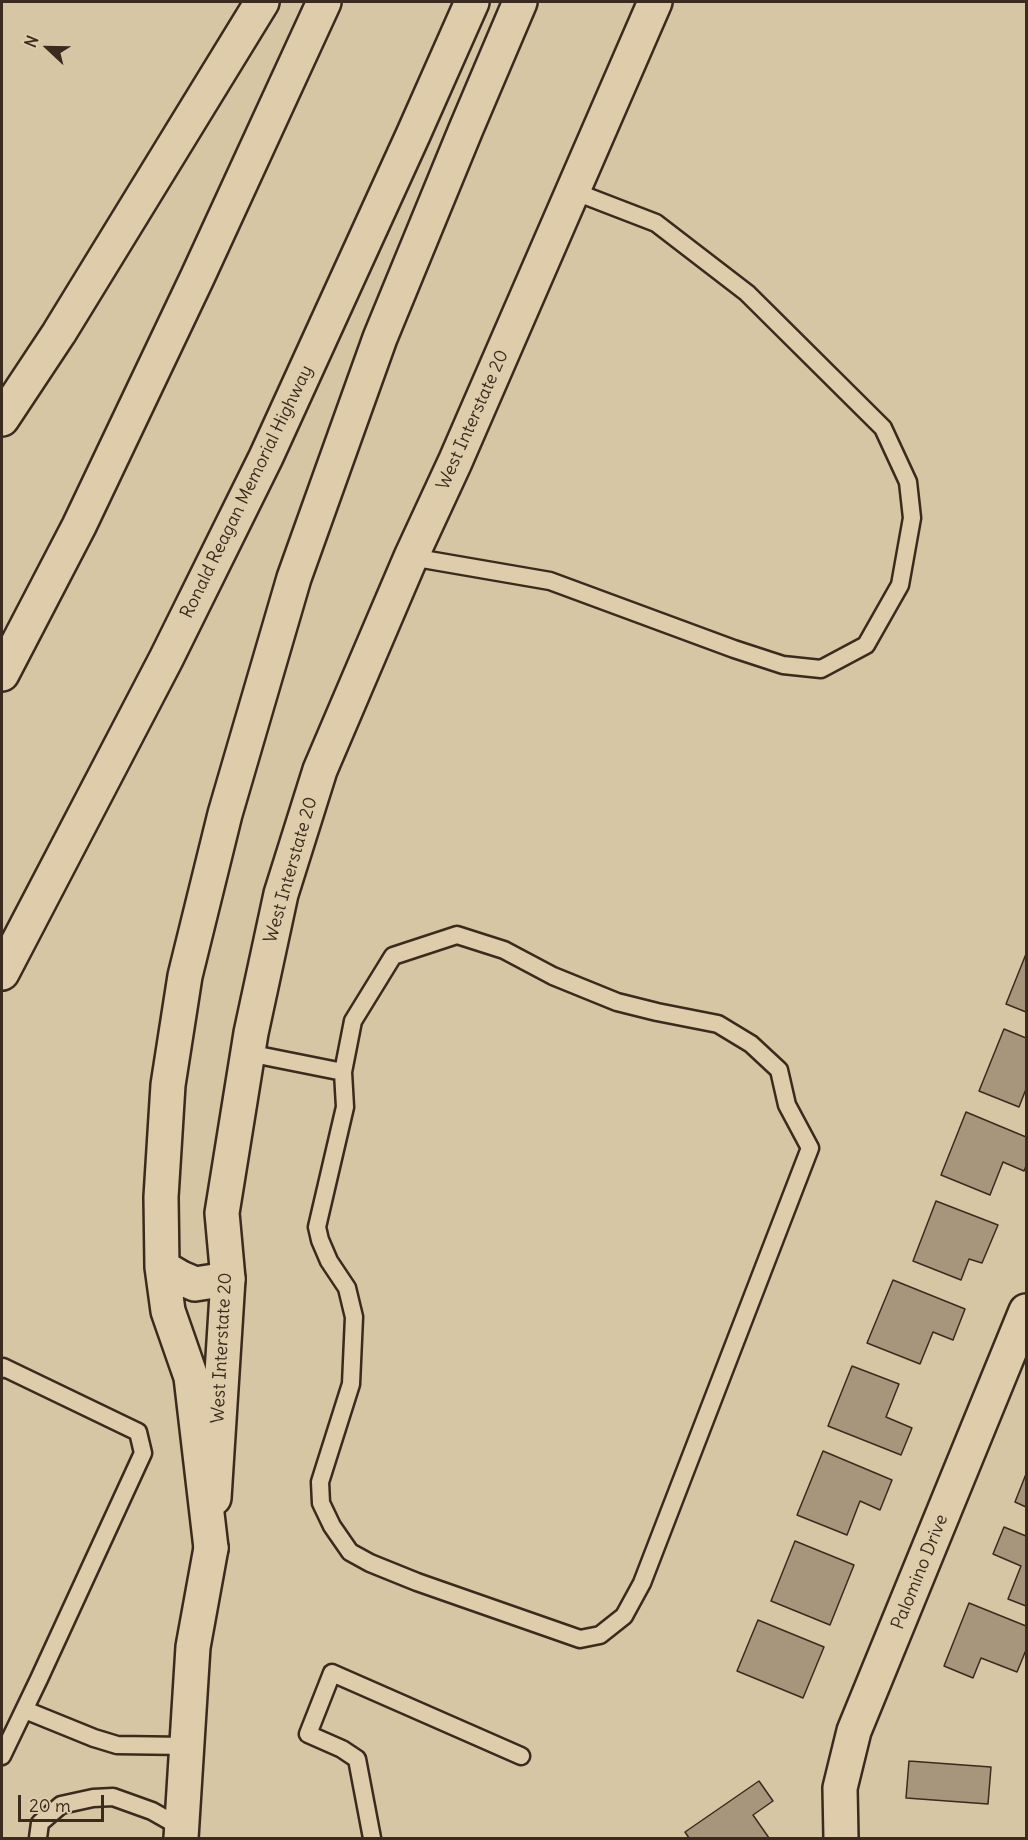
<!DOCTYPE html>
<html>
<head>
<meta charset="utf-8">
<style>
  body { margin:0 }
  #map { position:relative; width:1028px; height:1840px; overflow:hidden; background:#d7c6a4; font-family:Delius,sans-serif }
  canvas { display:block }
  .frame { position:absolute; inset:0; border:3px solid #3b2a1e; pointer-events:none }
  .north { position:absolute; left:18px; top:18px; width:60px; height:60px; -webkit-text-stroke:4px #deccaa; paint-order:stroke; rotate:292deg; font-size:16px; font-weight:700; line-height:24px; text-align:center; color:#3b2a1e }
  .north::after { content:''; display:block; margin:auto; width:21px; height:27px; background:#3b2a1e; clip-path:polygon(50% 0,100% 100%,50% 72%,0 100%) }
  .scale { position:absolute; left:18px; top:1795px; width:86px; height:27px; box-sizing:border-box; border:3px solid #3b2a1e; border-top:0; padding-left:8px; font-size:18px; line-height:21px; white-space:nowrap; color:#3b2a1e; -webkit-text-stroke:4px #deccaa; paint-order:stroke }
</style>
</head>
<body>
<div id="map">
<canvas width="1028" height="1840"></canvas>
<div class="frame"></div>
<div class="north">N</div>
<div class="scale">20 m</div>
</div>
<script>
const ctx = document.querySelector('canvas').getContext('2d');
ctx.lineJoin = 'round';
function paint(path, color) { ctx.fillStyle = color; ctx.fill(path, 'evenodd'); }
const toPath = rows => new Path2D(rows.map(r => 'M' + r).join(''));
function trace(path, color, width, dash) { ctx.strokeStyle = color; ctx.lineWidth = width; ctx.lineCap = dash ? 'butt' : 'round'; ctx.setLineDash(dash || []); ctx.stroke(path); }
function drawText(font, color, halo, rows, align = 'center') {
  ctx.font = font + ' Delius,sans-serif'; ctx.lineWidth = 4.5; ctx.setLineDash([]); ctx.textBaseline = 'middle'; ctx.strokeStyle = halo; ctx.fillStyle = color; for (const [text, x, y, turn = 0] of rows) {
    ctx.save(); ctx.translate(x, y); ctx.rotate((+turn || 0) * Math.PI / 180); ctx.textAlign = isNaN(turn) ? turn : align; if (halo) ctx.strokeText(text, 0, 0); ctx.fillText(text, 0, 0); ctx.restore();
  }
}
const building = toPath([
  [1026,954,1026,1012,1006,1004,1026,954],
  [1004,1029,1026,1038,1026,1089,1019,1107,979,1091,1004,1029],
  [966,1112,1026,1137,1026,1166,1024,1171,1003,1162,990,1195,941,1175,966,1112],
  [936,1201,998,1225,982,1263,969,1259,961,1280,913,1261,936,1201],
  [893,1280,965,1309,953,1340,933,1332,920,1364,867,1343,893,1280],
  [852,1366,899,1384,886,1417,912,1428,901,1455,828,1426,852,1366],
  [823,1451,892,1480,880,1510,860,1501,847,1535,797,1515,823,1451],
  [1026,1474,1026,1507,1015,1502,1026,1474],
  [1004,1527,1026,1536,1026,1606,1008,1599,1021,1566,993,1554,1004,1527],
  [795,1541,854,1565,830,1625,771,1601,795,1541],
  [969,1603,1026,1626,1026,1650,1017,1672,981,1658,973,1678,944,1666,969,1603],
  [758,1620,824,1647,803,1698,737,1671,758,1620],
  [909,1761,991,1767,988,1804,906,1798,909,1761],
  [759,1781,773,1801,753,1815,769,1838,689,1838,685,1832,759,1781]
]);
paint(building, '#a7967b');
trace(building, '#3b2a1e', 1.5);
const lane = toPath([
  [411,557,550,581,734,649,783,665,821,669,866,645,900,585,912,518,908,482,883,428,747,293,656,223,573,191],
  [248,1053,343,1072,345,1107,317,1227,320,1240,329,1261,347,1288,354,1317,351,1384,320,1482,321,1503,332,1526,350,1552,370,1563,417,1582,580,1639,600,1635,624,1616,642,1583,810,1148,787,1105,779,1070,751,1044,718,1024,657,1012,617,1002,553,976,504,950,457,935,393,956,353,1021,343,1072],
  [2,1369,3,1367,138,1432,143,1453,39,1679,2,1756],
  [25,1710,94,1738,117,1745,186,1746],
  [38,1838,40,1823,61,1805,93,1798,113,1797,152,1811,182,1828],
  [372,1838,357,1759,342,1749,308,1734,332,1673,521,1756]
]);
const street = toPath([
  [214,1498,228,1279,222,1213,251,1033,281,894,320,770,411,557,455,462,655,2],
  [841,1838,840,1788,854,1731,1026,1311]
]);
const secondary = toPath([
  [181,1838,193,1647,211,1548]
]);
const highway = toPath([
  [2,419,59,333,262,2],
  [2,674,79,526,197,278,324,2],
  [2,973,166,659,266,457,413,135,472,2],
  [162,1267,181,1278,195,1284,228,1279],
  [211,1548,191,1377,168,1311,162,1267,161,1197,168,1085,185,976,225,814,294,578,380,338,466,129,520,2]
]);
trace(lane, '#3b2a1e', 21);
trace(street, '#3b2a1e', 38);
trace(secondary, '#3b2a1e', 38);
trace(highway, '#3b2a1e', 38);
trace(lane, '#deccaa', 16);
trace(street, '#deccaa', 33);
trace(secondary, '#deccaa', 33);
trace(highway, '#deccaa', 33);
drawText('18px', '#3b2a1e', '#deccaa', [
  ["West Interstate 20",473,420,-66],
  ["Ronald Reagan Memorial Highway",247,492,-64],
  ["West Interstate 20",291,870,-74],
  ["West Interstate 20",222,1348,-87],
  ["Palomino Drive",920,1572,-68]
]);
</script>
</body>
</html>
